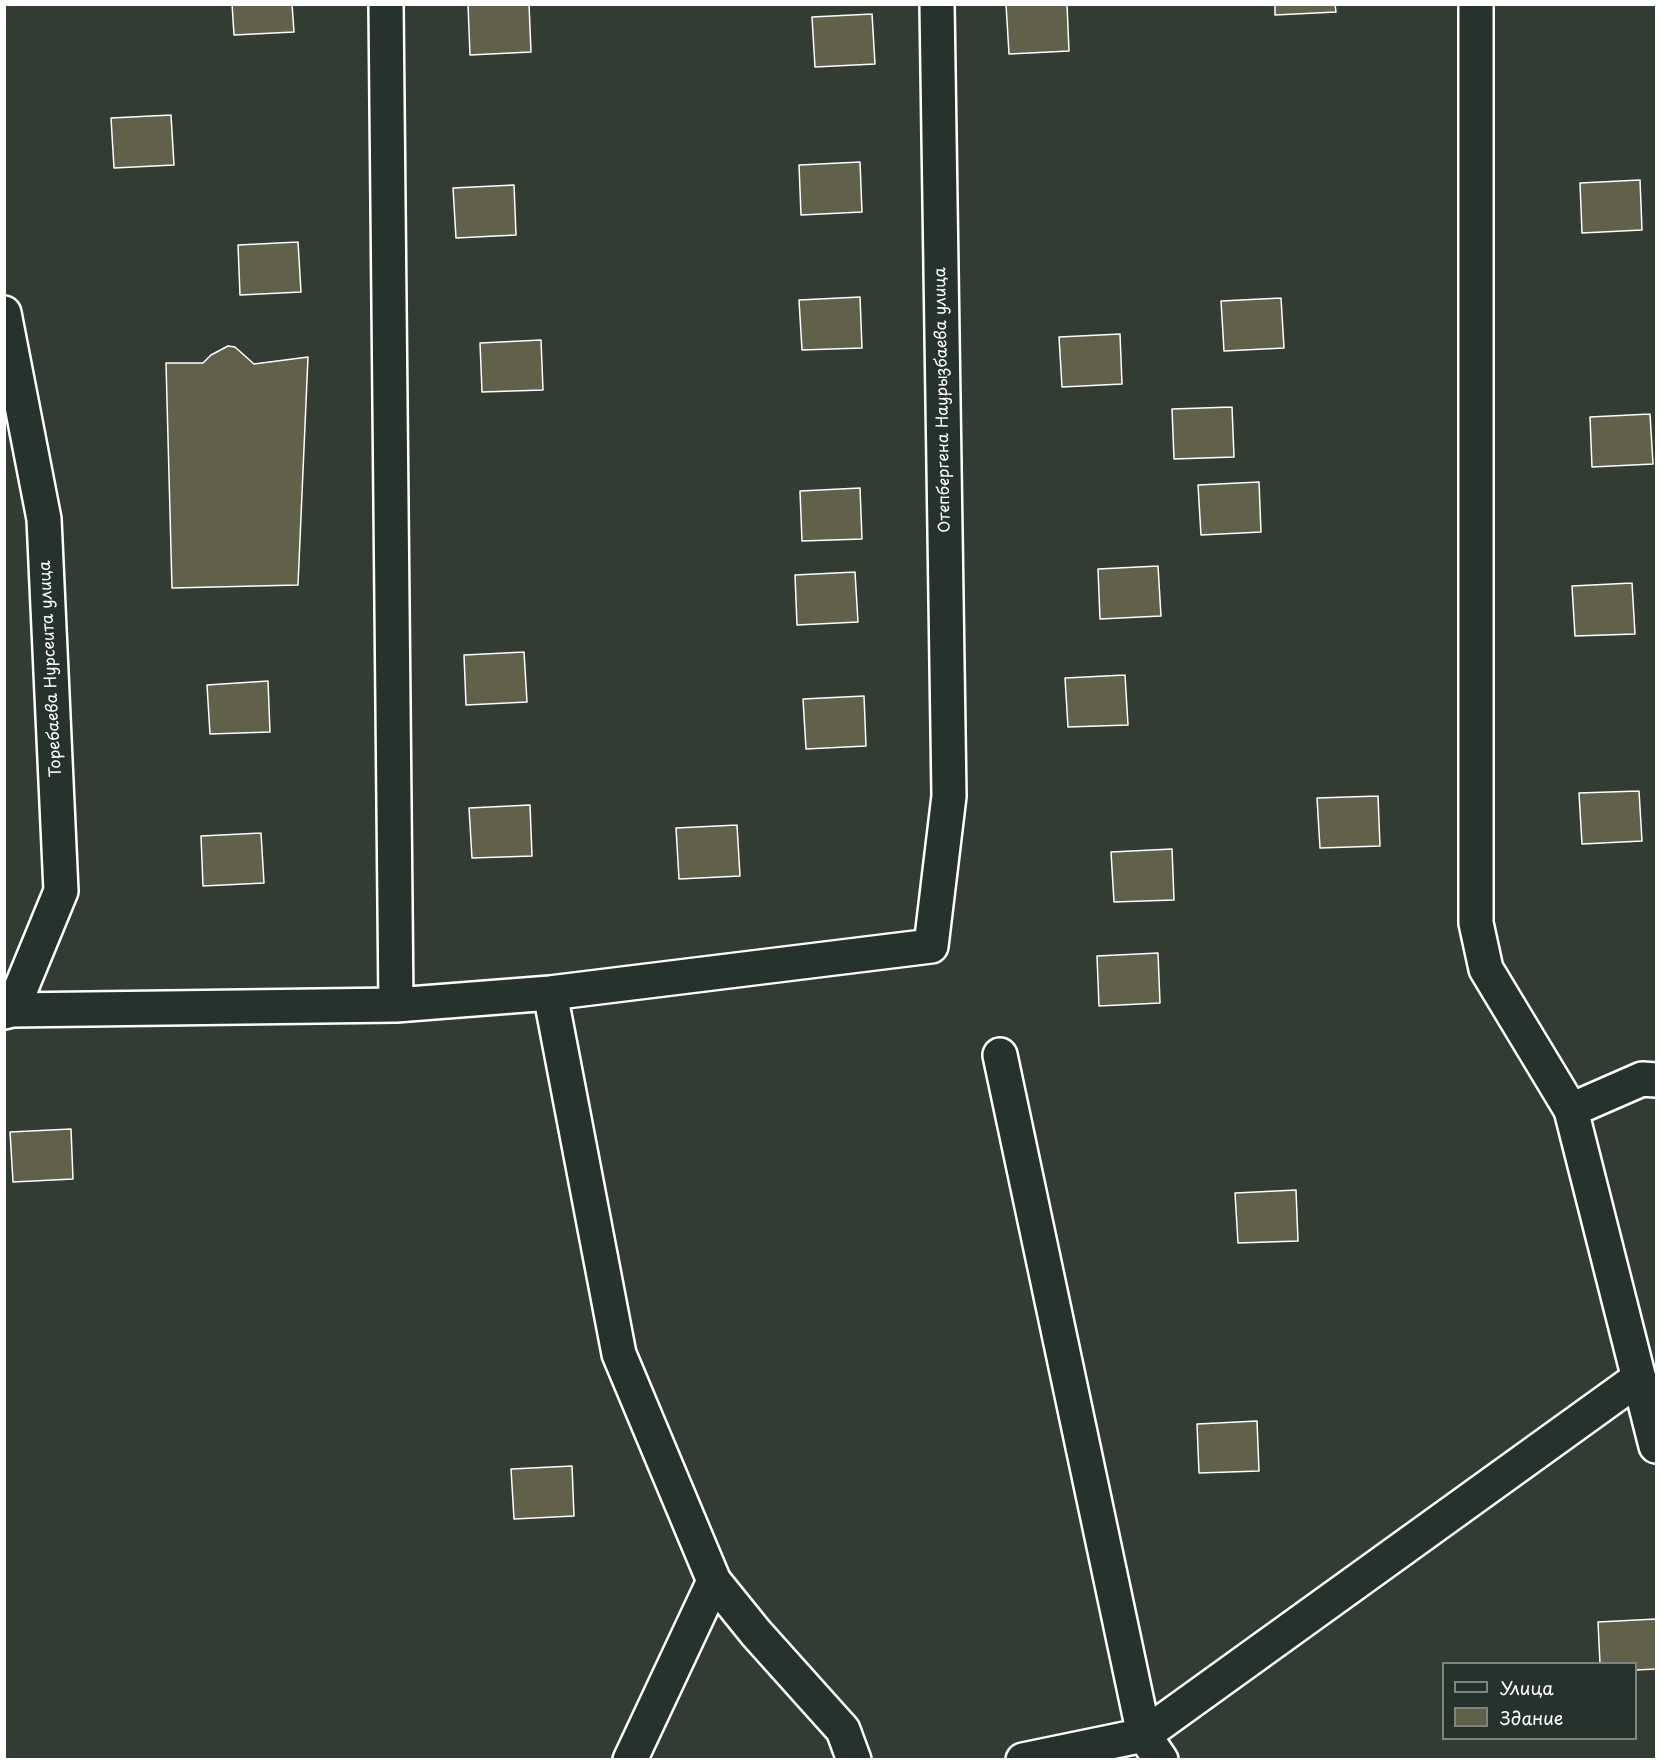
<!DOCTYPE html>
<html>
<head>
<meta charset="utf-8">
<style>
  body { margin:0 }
  #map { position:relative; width:1661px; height:1764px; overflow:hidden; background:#323c33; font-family:"Playpen Sans",sans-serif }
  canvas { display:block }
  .frame { position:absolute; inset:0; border:6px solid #fff; pointer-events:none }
  .legend { position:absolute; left:1442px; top:1662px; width:195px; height:78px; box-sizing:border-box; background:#26332d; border:2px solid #7d8581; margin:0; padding:8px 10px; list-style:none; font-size:18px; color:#fff }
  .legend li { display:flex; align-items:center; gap:12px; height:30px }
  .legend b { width:30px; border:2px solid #7d8581 }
</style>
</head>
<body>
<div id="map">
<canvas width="1661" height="1764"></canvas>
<div class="frame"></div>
<ul class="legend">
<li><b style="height:8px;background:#26332d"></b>Улица</li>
<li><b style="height:16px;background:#61604b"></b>Здание</li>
</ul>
</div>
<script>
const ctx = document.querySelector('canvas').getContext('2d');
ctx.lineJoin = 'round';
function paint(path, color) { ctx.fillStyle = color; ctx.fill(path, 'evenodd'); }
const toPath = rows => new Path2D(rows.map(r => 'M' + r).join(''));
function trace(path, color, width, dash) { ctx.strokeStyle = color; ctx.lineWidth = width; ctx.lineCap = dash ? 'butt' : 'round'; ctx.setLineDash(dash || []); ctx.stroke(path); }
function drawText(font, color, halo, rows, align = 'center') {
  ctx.font = font + ' "Playpen Sans",sans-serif'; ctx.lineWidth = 4.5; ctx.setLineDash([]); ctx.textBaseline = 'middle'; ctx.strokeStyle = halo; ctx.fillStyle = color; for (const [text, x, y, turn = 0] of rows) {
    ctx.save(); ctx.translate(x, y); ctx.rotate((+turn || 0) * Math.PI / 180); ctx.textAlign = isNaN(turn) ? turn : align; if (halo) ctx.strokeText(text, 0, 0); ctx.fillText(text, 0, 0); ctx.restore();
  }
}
const building = toPath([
  [232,4,292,4,294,32,234,35,232,4],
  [529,4,531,52,470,55,468,5,529,4],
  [1006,4,1067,4,1069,51,1009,54,1006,4],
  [1275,4,1335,4,1336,12,1275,15,1275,4],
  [872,14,875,64,815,67,812,17,872,14],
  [171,115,174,165,114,168,111,118,171,115],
  [860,162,862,212,801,215,799,165,860,162],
  [1640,180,1642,230,1582,233,1580,183,1640,180],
  [514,185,516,235,456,238,453,188,514,185],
  [298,242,301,292,240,295,238,245,298,242],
  [860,297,862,348,802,350,799,300,860,297],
  [1281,298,1284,348,1224,351,1221,301,1281,298],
  [1120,334,1122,384,1062,387,1059,337,1120,334],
  [541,340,543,390,482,392,480,343,541,340],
  [228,346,235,347,254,364,308,357,298,585,172,588,166,363,203,363,211,355,228,346],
  [1232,407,1234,457,1174,459,1172,409,1232,407],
  [1650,414,1653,464,1592,467,1590,417,1650,414],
  [1259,482,1261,532,1201,535,1198,485,1259,482],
  [860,488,862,539,802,541,800,491,860,488],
  [1158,566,1161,616,1100,619,1098,569,1158,566],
  [855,572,858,622,797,625,795,575,855,572],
  [1632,583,1635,634,1575,636,1572,586,1632,583],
  [524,652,527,702,466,705,464,655,524,652],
  [1125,675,1128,725,1068,727,1065,678,1125,675],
  [268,681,270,732,210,734,207,685,268,681],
  [864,696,866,746,806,749,803,699,864,696],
  [1639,791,1642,841,1582,844,1579,793,1639,791],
  [1378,796,1380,846,1320,848,1317,798,1378,796],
  [530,805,532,856,472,858,469,808,530,805],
  [737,825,740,876,679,879,676,828,737,825],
  [261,833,264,883,203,886,201,836,261,833],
  [1172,849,1174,900,1114,902,1111,852,1172,849],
  [1158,953,1160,1003,1099,1006,1097,956,1158,953],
  [71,1129,73,1179,13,1182,10,1132,71,1129],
  [1296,1190,1298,1241,1238,1243,1235,1193,1296,1190],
  [1257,1421,1259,1471,1199,1473,1197,1424,1257,1421],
  [572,1466,574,1516,514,1519,511,1469,572,1466],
  [1656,1619,1656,1669,1636,1670,1636,1664,1600,1664,1598,1622,1656,1619]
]);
paint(building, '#61604b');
trace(building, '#fff', 1.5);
const minor = toPath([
  [386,4,396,1005],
  [1476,4,1476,923,1486,969,1571,1110],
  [4,313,44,519,61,891,12,1010,4,1012],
  [550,993,619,1354,714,1581,756,1633,843,1730,854,1760],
  [12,1010,396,1005,550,993,931,946,949,796,937,4],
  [1000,1055,1144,1735,1161,1760],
  [1656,1080,1642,1079,1571,1110,1656,1446],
  [630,1760,714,1581],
  [1023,1760,1144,1735,1639,1378]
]);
trace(minor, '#fff', 38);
trace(minor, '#26332d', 33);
drawText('16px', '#fff', '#26332d', [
  ["Отепбергена Наурызбаева улица",943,400,-91],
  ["Торебаева Нурсеита улица",51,669,-93]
]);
</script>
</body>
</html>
